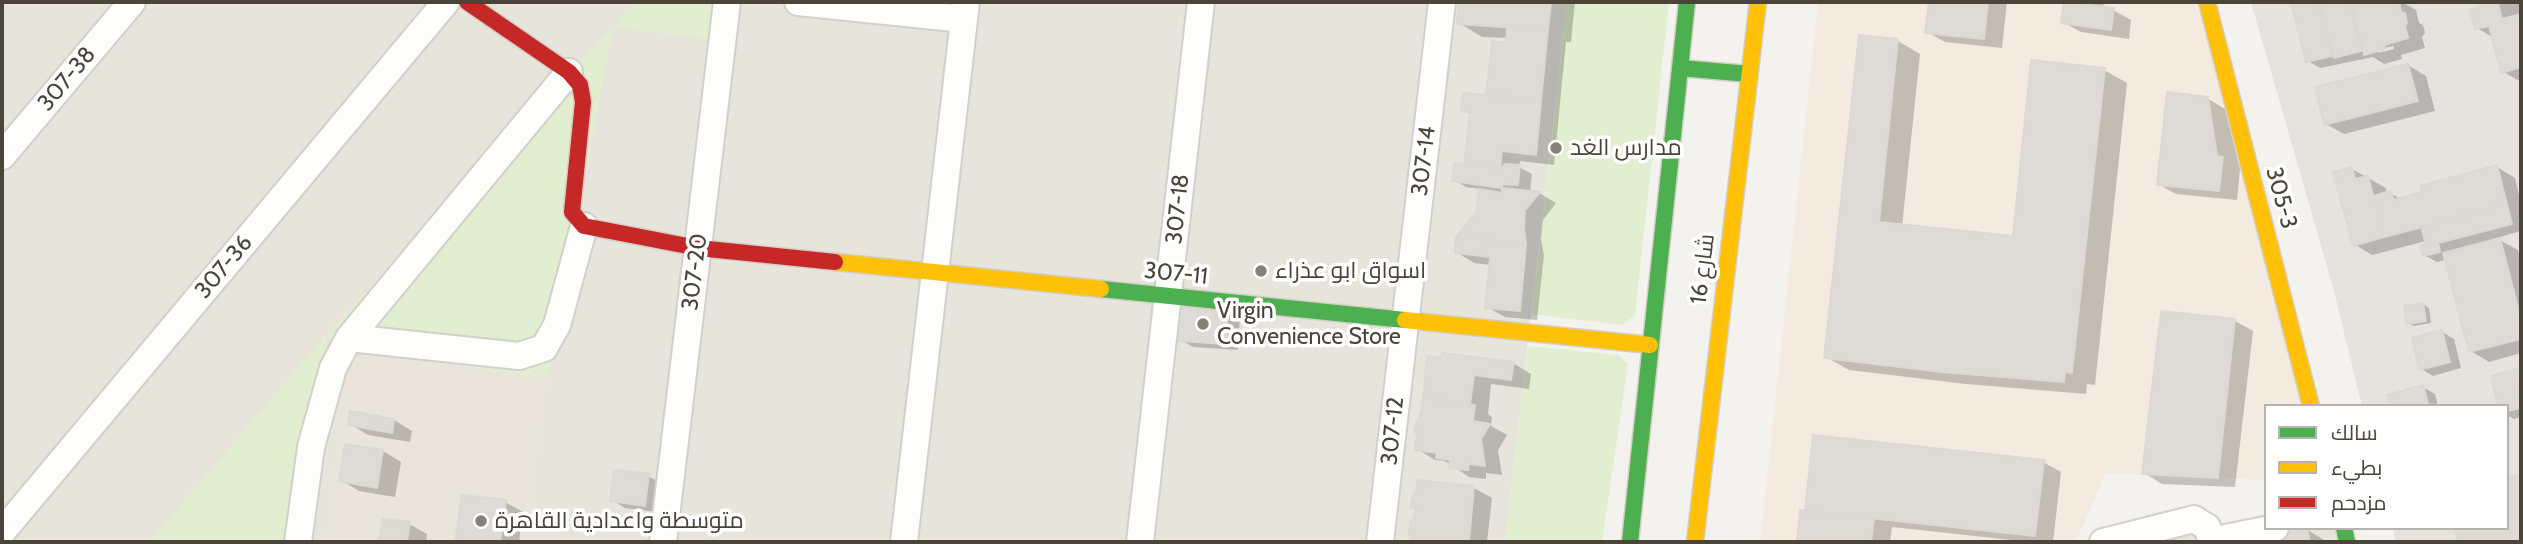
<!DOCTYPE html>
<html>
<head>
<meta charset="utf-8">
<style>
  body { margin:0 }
  #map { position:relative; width:2523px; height:544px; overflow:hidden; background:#f4f2ee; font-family:Cabin,Cairo,sans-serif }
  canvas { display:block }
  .frame { position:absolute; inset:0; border:4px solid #4b4439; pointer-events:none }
  .legend { position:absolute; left:2264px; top:404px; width:245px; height:126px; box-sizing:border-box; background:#fff; border:2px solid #b7b4b0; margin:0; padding:9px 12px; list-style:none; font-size:21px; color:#4b4439 }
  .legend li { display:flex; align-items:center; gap:14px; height:35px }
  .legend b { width:35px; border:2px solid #b7b4b0 }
</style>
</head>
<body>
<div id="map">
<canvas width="2523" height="544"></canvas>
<div class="frame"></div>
<ul class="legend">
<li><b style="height:9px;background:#4caf50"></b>سالك</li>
<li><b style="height:9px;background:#ffc107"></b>بطيء</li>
<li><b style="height:9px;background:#c62828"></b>مزدحم</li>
</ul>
</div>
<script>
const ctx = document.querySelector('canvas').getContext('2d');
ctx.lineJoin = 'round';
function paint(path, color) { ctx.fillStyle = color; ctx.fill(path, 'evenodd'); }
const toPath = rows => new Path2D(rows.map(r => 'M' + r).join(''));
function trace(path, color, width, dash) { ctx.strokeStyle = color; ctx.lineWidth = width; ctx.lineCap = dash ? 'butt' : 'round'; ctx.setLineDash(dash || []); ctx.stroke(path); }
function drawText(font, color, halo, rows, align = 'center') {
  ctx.font = font + ' Cabin,Cairo,sans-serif'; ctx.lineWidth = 7; ctx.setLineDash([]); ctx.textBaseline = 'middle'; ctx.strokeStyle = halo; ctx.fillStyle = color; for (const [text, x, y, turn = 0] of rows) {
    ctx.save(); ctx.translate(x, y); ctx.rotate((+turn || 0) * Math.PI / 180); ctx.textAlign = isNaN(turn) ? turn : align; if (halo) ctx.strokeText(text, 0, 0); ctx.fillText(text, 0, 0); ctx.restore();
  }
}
paint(toPath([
  [2,2,1567,2,1505,542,2,542],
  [2207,527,2344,528,2347,542,2103,542]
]), '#e7e4dc');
paint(toPath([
  [1818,2,2207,2,2311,406,2266,406,2266,480,2106,473,2076,542,1760,542]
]), '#f3ebdf');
paint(toPath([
  [2251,2,2521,2,2521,542,2396,542,2393,528,2507,528,2507,406,2362,406,2334,291]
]), '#e6e2de');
paint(toPath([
  [347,350,548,378,529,542,324,542]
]), '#eae5da');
paint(toPath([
  [632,2,727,2,723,41,613,27,548,378,347,350,326,334,294,542,149,542,326,334,613,27],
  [1567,2,1669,2,1635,315,1623,325,1532,314],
  [1528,346,1619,355,1628,364,1602,542,1505,542]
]), '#e1eecf');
paint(toPath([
  [1461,2,1575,2,1571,42,1566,42,1554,165,1520,161,1519,167,1532,174,1530,192,1539,193,1556,203,1543,220,1541,239,1544,255,1537,320,1505,317,1487,307,1491,265,1474,263,1456,252,1478,213,1480,189,1466,187,1454,180,1472,166,1466,163,1472,115,1463,110,1488,96,1493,43,1507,45,1508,38,1482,37,1459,23],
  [1930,2,2007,2,2002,48,1945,42,1927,32],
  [2065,2,2104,2,2103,8,2113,10,2131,20,2129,39,2081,32,2063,22],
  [2293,2,2402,2,2416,10,2419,23,2423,25,2425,33,2422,37,2425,48,2401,55,2402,59,2384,64,2373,57,2320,68,2308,61],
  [2393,46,2394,49,2378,53,2378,49],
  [2479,2,2521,2,2521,82,2502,71,2494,38,2477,28,2481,8],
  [1898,41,1920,54,1902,227,2014,238,2104,70,2127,83,2095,385,2087,384,2086,394,1966,384,1849,370,1826,357],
  [2408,65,2426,76,2435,111,2344,134,2326,124],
  [2207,98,2225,109,2240,169,2237,200,2176,194,2158,184],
  [2497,167,2515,178,2521,204,2521,231,2496,238,2518,250,2521,263,2521,353,2489,362,2471,351,2446,260,2437,262,2424,255,2428,246,2426,241,2372,255,2354,244,2352,169,2386,188,2387,194,2390,193,2402,200],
  [2423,304,2429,308,2431,323,2414,326,2408,323],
  [1183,306,1240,316,1238,350,1193,347,1181,340],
  [2235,321,2253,331,2235,487,2162,484,2144,473],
  [2442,332,2454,339,2461,368,2433,376,2421,369],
  [1428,358,1513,363,1531,374,1529,389,1491,384,1488,414,1492,417,1491,426,1507,435,1498,450,1502,475,1486,473,1486,479,1469,477,1445,461,1435,460,1417,449],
  [2521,370,2521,417,2514,419,2507,415,2507,406,2493,377],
  [2423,387,2435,394,2438,406,2391,406],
  [394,420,412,431,410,442,368,435,350,424],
  [383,451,401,462,395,497,359,491,341,480],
  [2043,462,2061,472,2053,542,2030,542,1892,527,1890,542,1798,542,1802,512],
  [648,476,661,483,657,512,625,508,612,500],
  [2521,477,2521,542,2460,542,2457,528,2507,528,2507,480],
  [1419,482,1474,488,1492,498,1487,542,1414,541,1415,536,1410,534,1414,524],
  [463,497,505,502,523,512,519,542,457,542],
  [384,521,409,524,427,534,426,542,381,542],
  [2306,529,2324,540,2325,542,2288,542,2287,535],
  [2162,532,2179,542,2144,542]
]), '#0003');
const building = toPath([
  [1460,2,1551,2,1548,30,1457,24,1460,2],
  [1929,2,1988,2,1984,39,1925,33,1929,2],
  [2064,2,2085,2,2084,4,2114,8,2111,30,2061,23,2064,2],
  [2291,2,2318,2,2332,56,2306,62,2291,2],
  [2319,2,2349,2,2361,51,2334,58,2319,2],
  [2351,2,2399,2,2401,12,2405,13,2407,23,2405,26,2408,38,2384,45,2385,49,2364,55,2351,2],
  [2478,2,2504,2,2498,4,2502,19,2521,14,2521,67,2501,73,2489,26,2475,29,2470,10,2479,7,2478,2],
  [1507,26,1548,30,1541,100,1486,94,1492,41,1506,43,1507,26],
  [1859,35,1898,39,1879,222,2013,236,2031,60,2105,68,2072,373,2065,372,2064,382,1942,372,1824,358,1859,35],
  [2408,64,2418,101,2324,125,2315,87,2408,64],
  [2167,92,2208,97,2217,156,2223,157,2219,191,2157,185,2167,92],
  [1463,93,1541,100,1536,155,1502,151,1500,169,1464,164,1470,112,1461,111,1463,93],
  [1455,163,1500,169,1505,164,1520,165,1518,185,1503,184,1502,188,1452,181,1455,163],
  [2497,165,2507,205,2384,237,2373,196,2391,191,2393,200,2422,192,2420,186,2497,165],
  [2352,167,2355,179,2368,176,2384,237,2353,246,2333,172,2352,167],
  [1502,188,1540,192,1525,210,1524,228,1526,244,1456,237,1476,212,1479,189,1502,193,1502,188],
  [2507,205,2512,224,2438,243,2440,252,2423,256,2420,246,2426,245,2421,227,2507,205],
  [1456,237,1526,244,1520,311,1485,308,1490,257,1455,253,1456,237],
  [2500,238,2521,319,2521,339,2469,352,2443,253,2500,238],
  [2423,303,2426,321,2407,324,2404,306,2423,303],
  [1181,304,1228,307,1226,344,1179,341,1181,304],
  [2161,311,2235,319,2218,478,2142,474,2161,311],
  [2442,330,2450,362,2419,370,2412,338,2442,330],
  [1442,353,1514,362,1511,380,1474,375,1470,404,1423,398,1427,356,1441,358,1442,353],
  [2521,368,2521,390,2518,391,2521,408,2507,411,2507,406,2498,406,2491,376,2521,368],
  [2423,385,2428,403,2418,406,2390,406,2387,395,2423,385],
  [1423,398,1475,405,1473,421,1490,424,1481,439,1485,466,1469,464,1468,470,1449,468,1450,460,1436,458,1437,453,1415,450,1417,436,1414,430,1421,412,1423,398],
  [350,411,394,419,392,433,348,425,350,411],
  [1813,435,2044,460,2035,536,1805,511,1813,435],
  [345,444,383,450,377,488,339,481,345,444],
  [614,470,649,474,645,506,610,501,614,470],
  [2521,475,2521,542,2458,542,2455,528,2507,528,2507,478,2521,475],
  [1418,480,1474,486,1469,542,1412,541,1413,535,1409,535,1410,520,1413,522,1416,509,1410,507,1414,492,1416,495,1418,480],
  [462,495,506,500,500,542,455,542,462,495],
  [1800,510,1874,518,1871,542,1797,542,1800,510],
  [383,519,410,522,407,542,379,542,383,519],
  [2307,528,2310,542,2287,542,2285,533,2307,528]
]);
paint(building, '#dedbd6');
trace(building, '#dcd9d4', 2);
const street = toPath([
  [798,2,964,19],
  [2,156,132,2],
  [349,338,519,356,544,348,557,325,584,226],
  [2,532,446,2],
  [2211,541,2275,528],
  [298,542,311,447,333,368,349,338,569,72],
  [663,542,727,2],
  [904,542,966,2],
  [1140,542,1201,2],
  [1380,542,1442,2],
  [2103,542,2194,519,2207,527,2212,542]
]);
const fast = toPath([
  [1680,68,1749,74],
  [1101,289,1405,320],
  [2344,528,2347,542],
  [1630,542,1687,2]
]);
const slow = toPath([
  [2207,2,2311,406],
  [835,262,1101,289],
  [1405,320,1650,345],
  [1695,542,1758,2]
]);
const jam = toPath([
  [467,2,569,72,580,85,583,102,572,212,584,226,698,248,835,262]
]);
trace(street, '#d2d0cb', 30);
trace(fast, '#d3cfc5', 19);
trace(slow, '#d3cfc5', 19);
trace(jam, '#d3cfc5', 19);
trace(street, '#fdfdfc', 26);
trace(fast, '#4caf50', 16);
trace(slow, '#ffc107', 16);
trace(jam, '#c62828', 16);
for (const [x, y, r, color] of [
  [1556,148,7,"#868178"],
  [1261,271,7,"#868178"],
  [1203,324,7,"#868178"],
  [481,521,7,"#868178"]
]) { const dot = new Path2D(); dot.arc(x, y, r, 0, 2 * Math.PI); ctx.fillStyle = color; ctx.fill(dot); trace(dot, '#fff', 2.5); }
drawText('23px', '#4b4439', '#fff', [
  ["307-38",67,79,-50],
  ["307-14",1424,161,-83],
  ["305-3",2281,198,75],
  ["307-18",1178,209,-84],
  ["307-36",224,267,-50],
  ["شارع 16",1703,269,-83],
  ["307-20",695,272,-83],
  ["307-11",1176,274,6],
  ["307-12",1393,431,-84]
]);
drawText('23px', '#4b4439', '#fff', [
  ["مدارس الغد",1570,148],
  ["اسواق ابو عذراء",1275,271],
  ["Virgin",1217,311],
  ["Convenience Store",1217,337],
  ["متوسطة واعدادية القاهرة",495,521]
], 'left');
</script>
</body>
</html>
